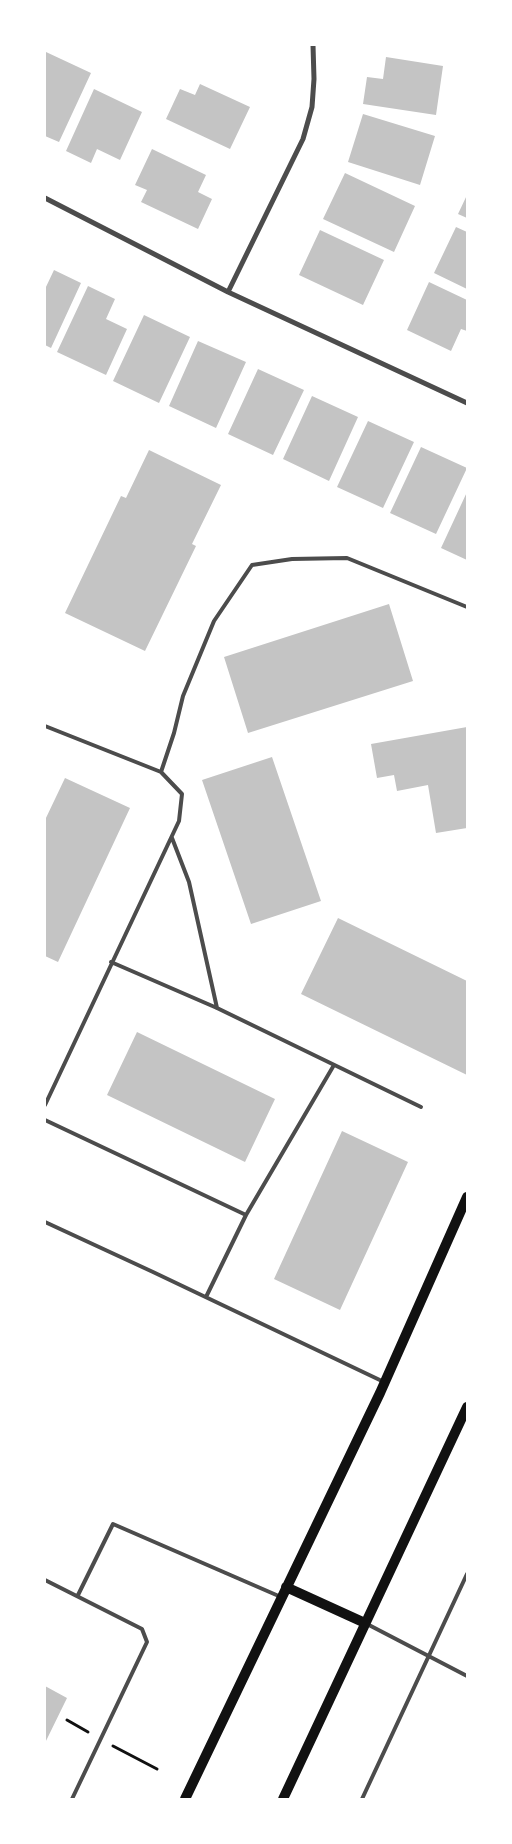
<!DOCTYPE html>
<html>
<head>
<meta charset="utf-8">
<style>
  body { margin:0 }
  #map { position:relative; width:512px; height:1844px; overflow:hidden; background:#fff; font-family:Roboto,sans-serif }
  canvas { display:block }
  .frame { position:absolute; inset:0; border:46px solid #fff; pointer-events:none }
</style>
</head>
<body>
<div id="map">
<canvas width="512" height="1844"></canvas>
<div class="frame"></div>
</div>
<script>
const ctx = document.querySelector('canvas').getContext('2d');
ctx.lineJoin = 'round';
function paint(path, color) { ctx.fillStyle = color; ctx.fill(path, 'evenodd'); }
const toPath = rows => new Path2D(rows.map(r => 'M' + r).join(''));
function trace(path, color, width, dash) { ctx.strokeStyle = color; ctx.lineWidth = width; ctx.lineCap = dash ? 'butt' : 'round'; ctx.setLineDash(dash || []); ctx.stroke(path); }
paint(toPath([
  [46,52,91,73,59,142,45,136,45,55],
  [386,57,443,66,436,115,363,104,367,77,383,79],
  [200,84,250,107,230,149,166,119,180,89,195,95],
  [94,89,142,112,120,160,97,149,91,163,66,151],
  [363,114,435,136,420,185,348,162],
  [152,149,206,175,198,192,212,199,198,229,141,202,147,190,135,185],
  [345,173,415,206,394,252,323,219],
  [467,195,467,218,458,214],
  [456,227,467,232,467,289,434,273],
  [320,230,384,260,363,305,299,275],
  [54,270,81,283,51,348,45,345,45,289],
  [429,282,467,300,467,331,461,329,451,351,407,330],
  [88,286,115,299,106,319,127,329,106,375,57,352],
  [144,315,190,337,159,403,113,381],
  [198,341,246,362,216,428,169,406],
  [258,369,304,390,273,455,228,434],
  [312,396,358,417,329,481,283,459],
  [368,421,414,442,383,508,337,487],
  [421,447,467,468,436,534,390,513],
  [149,450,221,485,192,544,196,546,145,651,65,613,121,496,126,498],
  [467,492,467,560,441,548],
  [389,604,413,681,248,733,224,657],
  [467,727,467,828,436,833,428,785,397,791,394,775,377,778,371,744],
  [272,757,321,901,251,924,202,780],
  [65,778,130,808,58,962,45,956,45,820],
  [338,918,467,981,467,1075,301,994],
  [137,1032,275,1099,245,1162,107,1095],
  [342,1131,408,1162,340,1310,274,1279],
  [45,1686,67,1698,45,1743]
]), '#c4c4c4');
trace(toPath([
  [67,1720,88,1732],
  [113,1746,157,1769]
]), '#111', 3);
trace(toPath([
  [45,726,161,772],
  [172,838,189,882,217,1008],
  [111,962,217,1008,421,1107],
  [45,1105,179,821,182,794,161,772,174,733,183,696,214,621,252,565,292,559,347,558,467,607],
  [45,1120,246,1215,206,1297],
  [246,1215,334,1065],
  [45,1222,153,1272,384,1382],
  [45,1580,142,1629,147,1642,72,1799],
  [78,1595,113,1524,281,1597],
  [367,1624,467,1676],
  [362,1799,467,1574]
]), '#4c4c4c', 4);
trace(toPath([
  [45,198,228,292,467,403],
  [228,292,303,139,312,107,314,79,313,45]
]), '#4c4c4c', 5);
trace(toPath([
  [286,1587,365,1623],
  [185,1799,380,1393,467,1197],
  [283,1799,467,1407]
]), '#111', 10);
</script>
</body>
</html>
